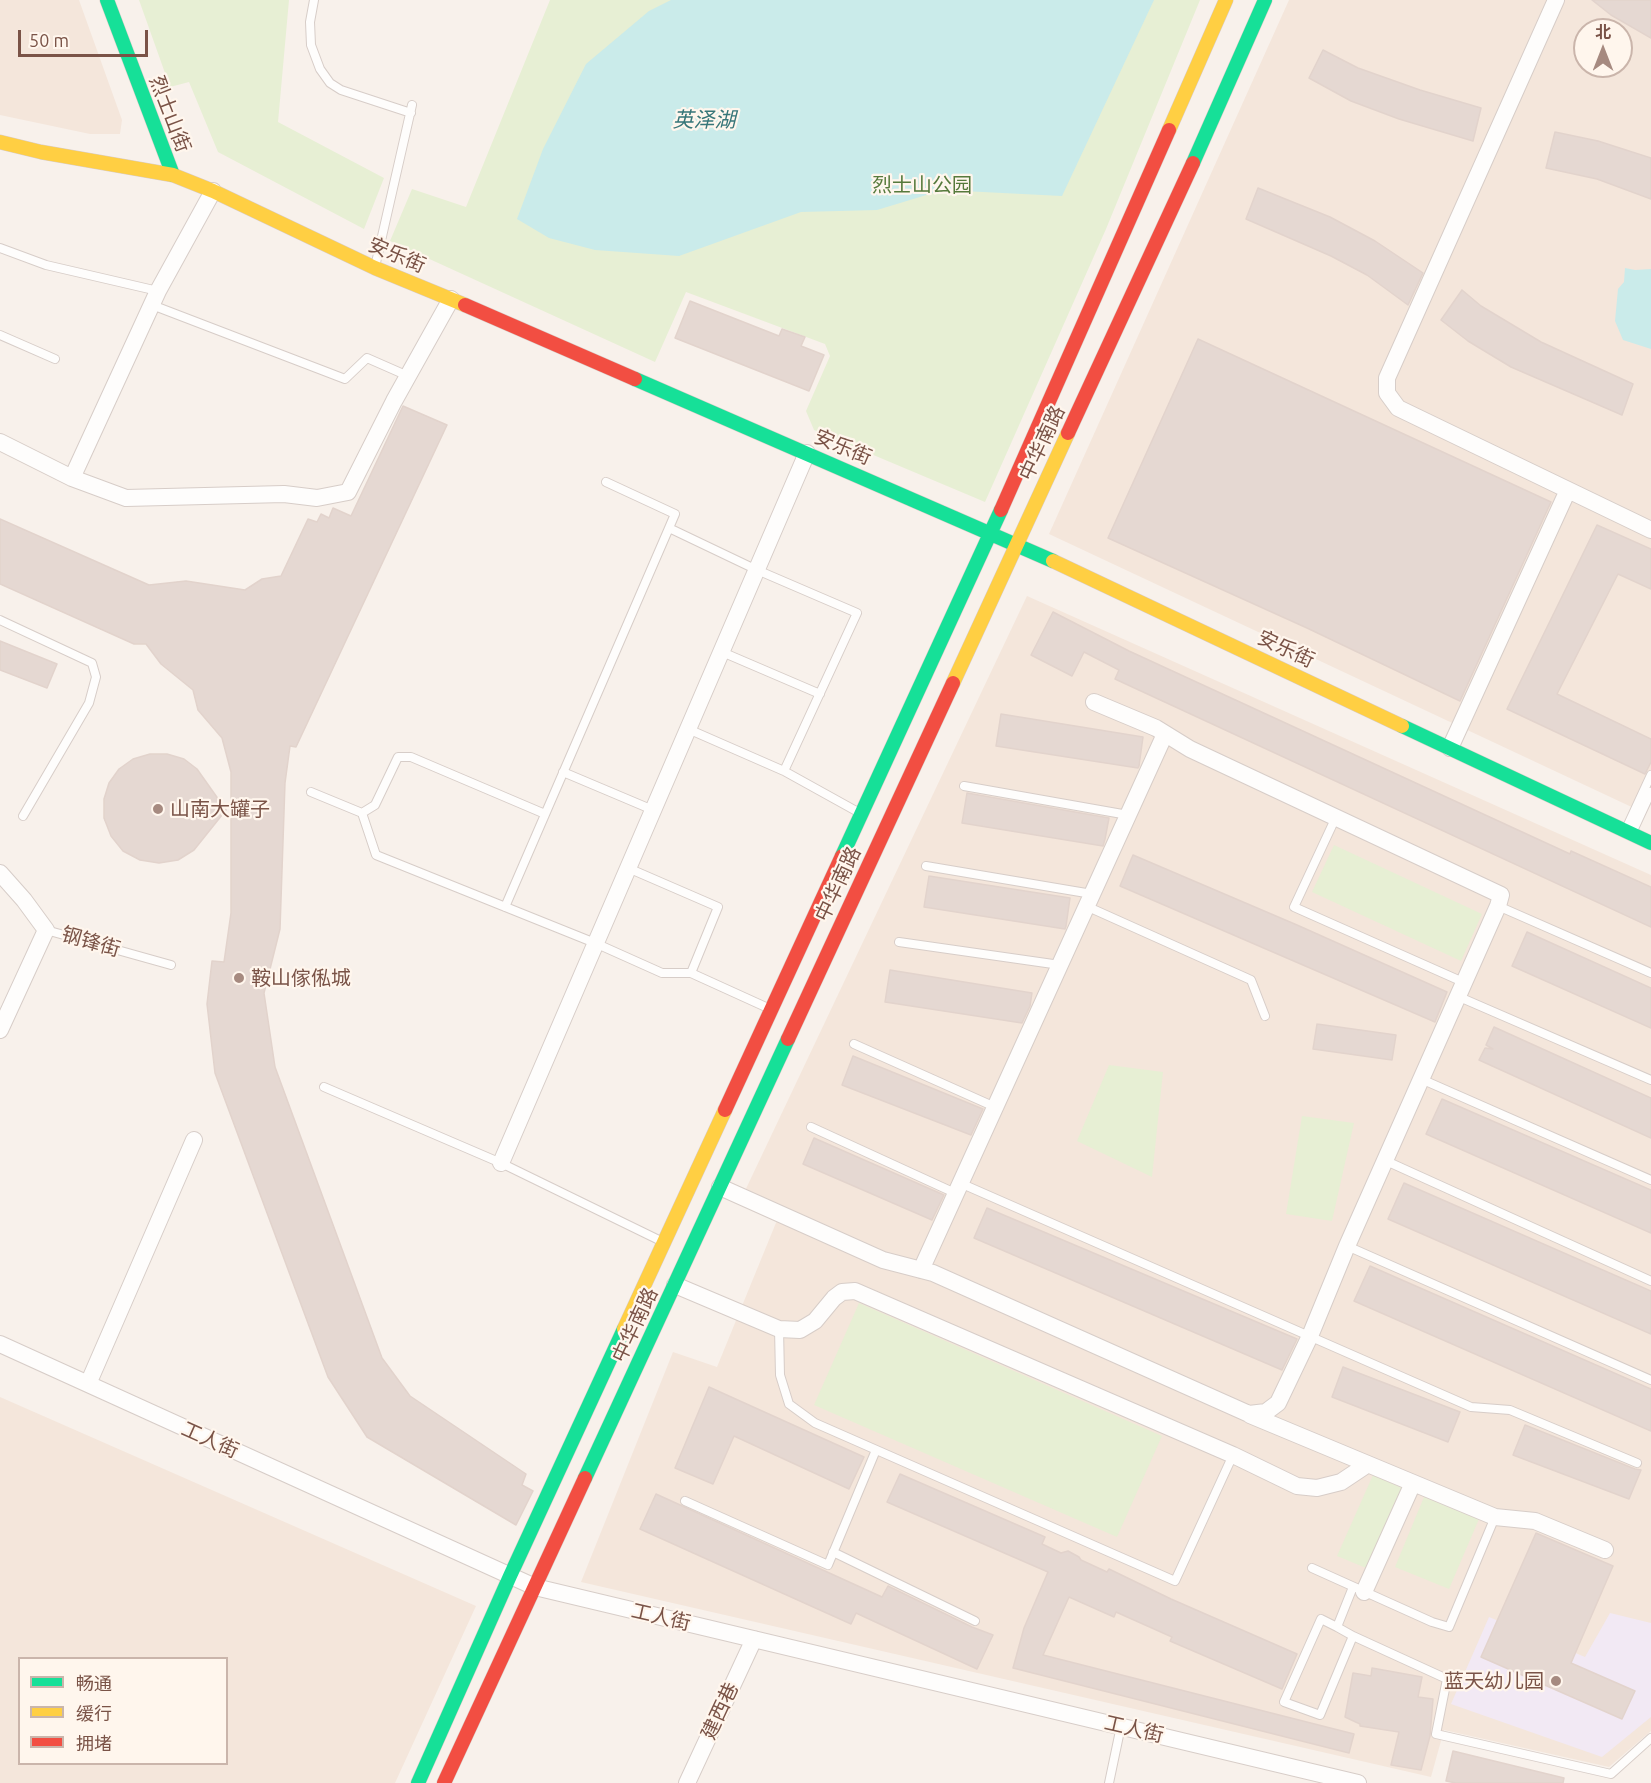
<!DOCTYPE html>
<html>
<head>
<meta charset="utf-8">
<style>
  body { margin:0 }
  #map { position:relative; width:1651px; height:1783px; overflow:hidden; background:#f8f1eb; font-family:Ubuntu,"Noto Sans SC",sans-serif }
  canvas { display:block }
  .legend { position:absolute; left:18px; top:1657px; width:210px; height:108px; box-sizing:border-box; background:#fff6ed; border:2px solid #cab5ab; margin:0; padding:8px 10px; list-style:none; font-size:18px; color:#7a5347 }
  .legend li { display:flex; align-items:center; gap:12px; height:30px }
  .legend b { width:30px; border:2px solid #cab5ab }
  .north { position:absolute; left:1573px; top:18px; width:60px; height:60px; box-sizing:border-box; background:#fff6ed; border:2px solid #cab5ab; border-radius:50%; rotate:0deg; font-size:16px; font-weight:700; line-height:24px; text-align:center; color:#7a5347 }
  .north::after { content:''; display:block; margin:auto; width:21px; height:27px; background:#a68a80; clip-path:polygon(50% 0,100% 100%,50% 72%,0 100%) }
  .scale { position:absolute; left:18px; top:30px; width:130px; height:27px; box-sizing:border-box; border:3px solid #7a5347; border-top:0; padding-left:8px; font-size:18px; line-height:21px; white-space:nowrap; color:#7a5347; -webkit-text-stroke:4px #fff6ed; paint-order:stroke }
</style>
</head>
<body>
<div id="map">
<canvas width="1651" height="1783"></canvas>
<ul class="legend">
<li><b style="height:8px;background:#16e098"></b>畅通</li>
<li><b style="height:8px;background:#ffcf43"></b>缓行</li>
<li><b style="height:8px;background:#f24e42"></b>拥堵</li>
</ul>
<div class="north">北</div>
<div class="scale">50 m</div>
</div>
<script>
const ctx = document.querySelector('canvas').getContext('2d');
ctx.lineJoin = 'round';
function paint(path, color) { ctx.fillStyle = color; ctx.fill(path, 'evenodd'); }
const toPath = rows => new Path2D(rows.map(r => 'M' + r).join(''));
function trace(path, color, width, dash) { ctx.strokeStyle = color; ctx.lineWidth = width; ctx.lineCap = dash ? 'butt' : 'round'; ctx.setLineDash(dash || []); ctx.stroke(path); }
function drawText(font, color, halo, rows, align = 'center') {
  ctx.font = font + ' Ubuntu,"Noto Sans SC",sans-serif'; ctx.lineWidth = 4.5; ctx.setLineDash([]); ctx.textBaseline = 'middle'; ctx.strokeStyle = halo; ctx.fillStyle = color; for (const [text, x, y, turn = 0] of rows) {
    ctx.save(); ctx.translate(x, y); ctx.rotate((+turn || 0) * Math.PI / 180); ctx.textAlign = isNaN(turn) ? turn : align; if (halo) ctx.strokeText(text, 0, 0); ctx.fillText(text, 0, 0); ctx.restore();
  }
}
paint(toPath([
  [0,0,79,0,122,120,120,134,90,134,0,115],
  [1289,0,1651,0,1651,784,1638,810,1049,534],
  [1585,30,1621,30,1621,66,1585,66],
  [1027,596,1651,875,1651,1731,1609,1767,1444,1730,1431,1777,581,1582,673,1352,717,1367,780,1213,743,1195],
  [0,1397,476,1606,395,1783,0,1783],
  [20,1658,226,1658,226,1764,20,1764]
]), '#f4e6db');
paint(toPath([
  [1610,1613,1651,1623,1651,1717,1602,1757,1451,1704,1489,1617,1585,1657]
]), '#f2e9f4');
paint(toPath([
  [139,0,289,0,278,122,384,178,364,229,218,152,189,82,170,87],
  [550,0,1200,0,1106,229,985,502,814,430,806,411,830,356,825,344,686,292,655,362,390,241,412,189,466,207],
  [1334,845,1482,914,1461,961,1312,892],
  [1109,1065,1163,1072,1152,1177,1077,1141],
  [1302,1116,1354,1123,1332,1221,1286,1214],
  [859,1303,1162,1436,1117,1537,814,1405],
  [1373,1475,1402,1488,1366,1568,1337,1556],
  [1424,1497,1479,1519,1449,1589,1395,1567]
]), '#e7efd4');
paint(toPath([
  [671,0,1154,0,1062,196,943,190,877,210,801,212,679,256,595,250,549,238,517,219,543,149,586,64,649,11],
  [1625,268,1635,270,1651,269,1651,349,1623,340,1615,321,1618,289,1624,282]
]), '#caebea');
const building = toPath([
  [1592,0,1651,0,1651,38,1611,15,1592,0],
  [1323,50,1358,68,1420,90,1481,108,1473,141,1399,119,1351,101,1309,78,1323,50],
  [1555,132,1598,141,1651,158,1651,199,1597,179,1546,168,1555,132],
  [1258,188,1330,217,1375,241,1423,273,1408,305,1367,275,1331,256,1246,219,1258,188],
  [1462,290,1481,306,1541,342,1633,384,1622,415,1511,367,1468,341,1441,320,1462,290],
  [690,301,779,336,782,329,805,337,801,346,824,355,809,391,675,338,690,301],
  [1198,339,1551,502,1460,701,1307,628,1108,538,1198,339],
  [403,406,447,425,296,747,290,746,285,783,280,929,264,993,275,1067,382,1358,410,1396,526,1474,522,1485,533,1491,516,1525,367,1437,328,1377,215,1073,207,1004,212,961,224,962,231,913,231,772,222,738,198,710,193,690,161,664,146,644,134,644,0,584,0,519,149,585,186,581,245,590,262,579,281,576,308,519,317,522,321,514,329,518,333,508,351,516,403,406],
  [1597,525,1651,549,1651,589,1618,574,1557,694,1651,739,1651,762,1645,774,1507,709,1597,525],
  [1053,612,1129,651,1570,854,1571,851,1651,887,1651,927,1115,679,1119,670,1084,652,1072,676,1031,655,1053,612],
  [0,641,57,664,47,688,0,670,0,641],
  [1001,714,1143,737,1139,766,1138,768,996,746,1001,714],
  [150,754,167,754,184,759,197,769,226,810,194,850,178,860,159,863,140,860,123,851,111,836,104,818,104,799,109,783,119,769,133,759,150,754],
  [967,793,1109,818,1105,839,1103,846,962,823,967,793],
  [1133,855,1297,925,1447,992,1435,1022,1120,886,1133,855],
  [929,876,1070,898,1066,926,1065,929,924,907,929,876],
  [1527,932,1651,988,1651,1028,1512,966,1527,932],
  [890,970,1032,993,1030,1006,1022,1023,885,1002,890,970],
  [1317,1024,1396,1035,1392,1060,1313,1049,1317,1024],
  [1494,1027,1651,1098,1651,1138,1479,1060,1485,1048,1493,1049,1486,1045,1494,1027],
  [853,1056,983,1109,971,1135,842,1085,853,1056],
  [1442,1099,1651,1190,1651,1233,1426,1134,1442,1099],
  [814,1138,944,1195,932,1220,803,1164,814,1138],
  [1404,1183,1651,1291,1651,1334,1388,1219,1404,1183],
  [987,1208,1297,1339,1282,1370,974,1238,987,1208],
  [1370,1266,1651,1389,1651,1431,1354,1301,1370,1266],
  [1343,1367,1460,1412,1448,1442,1332,1397,1343,1367],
  [709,1387,864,1457,849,1489,734,1436,713,1484,675,1468,709,1387],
  [1525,1425,1635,1469,1641,1470,1629,1499,1513,1455,1525,1425],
  [900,1474,1045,1537,1042,1544,1061,1553,1068,1551,1079,1557,1081,1560,1107,1572,1109,1569,1171,1599,1297,1654,1282,1689,1170,1641,1172,1637,1116,1612,1114,1617,1069,1597,1043,1655,1354,1734,1349,1753,1013,1668,1024,1628,1048,1572,887,1502,900,1474],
  [656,1494,882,1597,888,1586,972,1627,993,1635,977,1669,856,1613,851,1624,640,1529,656,1494],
  [1536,1533,1613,1566,1571,1663,1635,1691,1622,1719,1481,1657,1536,1533],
  [1372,1668,1422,1677,1418,1697,1433,1699,1430,1736,1421,1770,1391,1765,1399,1732,1360,1726,1360,1724,1345,1717,1353,1673,1371,1676,1372,1668],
  [1453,1751,1564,1778,1563,1783,1456,1783,1446,1781,1453,1751]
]);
paint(building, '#e5d8d2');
trace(building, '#e2d3cc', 1.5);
const lane = toPath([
  [314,0,310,22,311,45,320,69,330,83,341,90,411,113],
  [0,248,46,265,158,291],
  [375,267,412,105],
  [152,305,345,379,367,358,408,376],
  [0,335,55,359],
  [606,482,675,514,669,528,757,570,857,613,784,771,858,812],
  [0,620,92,663,96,677,89,703,23,816],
  [722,652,820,694],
  [688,729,784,771],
  [563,772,653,810],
  [964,786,1128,815],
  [311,792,362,813,376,855,595,943,662,973,691,973,768,1008],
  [362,813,375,805,398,757,411,757,545,814],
  [1336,817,1294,907,1463,982],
  [1626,829,1651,775],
  [1632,833,1651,792],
  [926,866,1092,894],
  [628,868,718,907,691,973],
  [1086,906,1251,980,1265,1016],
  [1498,906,1651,973],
  [505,907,669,528],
  [46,930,171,965],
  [899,942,1060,965],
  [1457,996,1651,1080],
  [854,1044,995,1107],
  [1421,1079,1651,1180],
  [324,1087,501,1163,661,1241],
  [811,1127,955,1193],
  [1384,1160,1651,1281],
  [960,1183,1471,1407,1510,1410,1637,1463],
  [1347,1246,1651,1380],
  [779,1329,780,1375,789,1404,815,1423,1175,1581,1233,1455],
  [685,1501,828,1565,876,1450],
  [833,1552,975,1621],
  [1312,1568,1432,1622,1449,1627,1495,1517],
  [1337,1627,1353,1636,1320,1715,1284,1702,1321,1619,1337,1627,1353,1587],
  [1353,1636,1447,1679,1436,1734,1611,1774,1651,1738],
  [1109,1783,1121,1726]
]);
const street = toPath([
  [1556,0,1387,378,1387,393,1398,408,1651,530],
  [0,442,72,478,126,498,284,494,317,498,348,492,394,401,451,299],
  [72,478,158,291,213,191],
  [1450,748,1568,490],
  [0,873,24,900,46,930,0,1030],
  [501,1163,807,453],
  [720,1187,883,1260,933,1273,1249,1414,1266,1412,1278,1403,1310,1336,1347,1246,1498,906,1501,895,1190,749,1156,728,1094,702],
  [921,1270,1165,734],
  [675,1285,779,1329,800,1330,815,1321,834,1298,842,1292,855,1291,1233,1455,1297,1486,1317,1488,1341,1482,1368,1464],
  [0,1344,535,1587,1358,1783],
  [88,1384,194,1140],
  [1250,1415,1495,1517,1535,1521,1605,1550],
  [1364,1592,1413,1483],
  [687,1783,754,1639]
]);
const fast = toPath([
  [107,0,173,175],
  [1193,163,1265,0],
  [635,379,1053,561],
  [1402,726,1651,843],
  [842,856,1001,510],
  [585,1478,788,1039],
  [418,1783,510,1576,624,1329]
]);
const slow = toPath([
  [1169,130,1226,0],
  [0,142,41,152,173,175,213,191,375,268,465,305],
  [1053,561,1402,726],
  [953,683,1068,433],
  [624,1329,725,1110]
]);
const jam = toPath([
  [465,305,635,379],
  [1068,433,1193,163],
  [1001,510,1169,130],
  [788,1039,953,683],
  [725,1110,842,856],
  [444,1783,585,1478]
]);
trace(lane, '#d7cdc8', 10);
trace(street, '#d7cdc8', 18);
trace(fast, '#d8ccc7', 15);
trace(slow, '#d8ccc7', 15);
trace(jam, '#d8ccc7', 15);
trace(lane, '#fefdfc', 8);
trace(street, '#fefdfc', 16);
trace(fast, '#16e098', 14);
trace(slow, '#ffcf43', 14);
trace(jam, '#f24e42', 14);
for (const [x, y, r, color] of [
  [158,809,6,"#a68a80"],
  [239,978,6,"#a68a80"],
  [1556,1681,6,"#a68a80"]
]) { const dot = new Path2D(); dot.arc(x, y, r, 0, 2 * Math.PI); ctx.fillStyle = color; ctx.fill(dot); trace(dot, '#fff6ed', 2); }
drawText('20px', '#7a5347', '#fff6ed', [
  ["烈士山街",170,114,69],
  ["安乐街",397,255,23],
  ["中华南路",1042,443,-65],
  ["安乐街",843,447,23],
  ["安乐街",1286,649,25],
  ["中华南路",838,884,-65],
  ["钢锋街",91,942,16],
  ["中华南路",635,1325,-65],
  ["工人街",210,1440,24],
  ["工人街",661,1617,13],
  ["建西巷",720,1711,-65],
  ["工人街",1134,1729,13]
]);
drawText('20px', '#567a3c', '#fff6ed', [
  ["烈士山公园",922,185]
]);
drawText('20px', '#7a5347', '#fff6ed', [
  ["山南大罐子",170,809],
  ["鞍山傢俬城",251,978],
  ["蓝天幼儿园",1544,1681,"right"]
], 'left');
drawText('italic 21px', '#377679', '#fff6ed', [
  ["英泽湖",704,120]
]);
</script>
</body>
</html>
